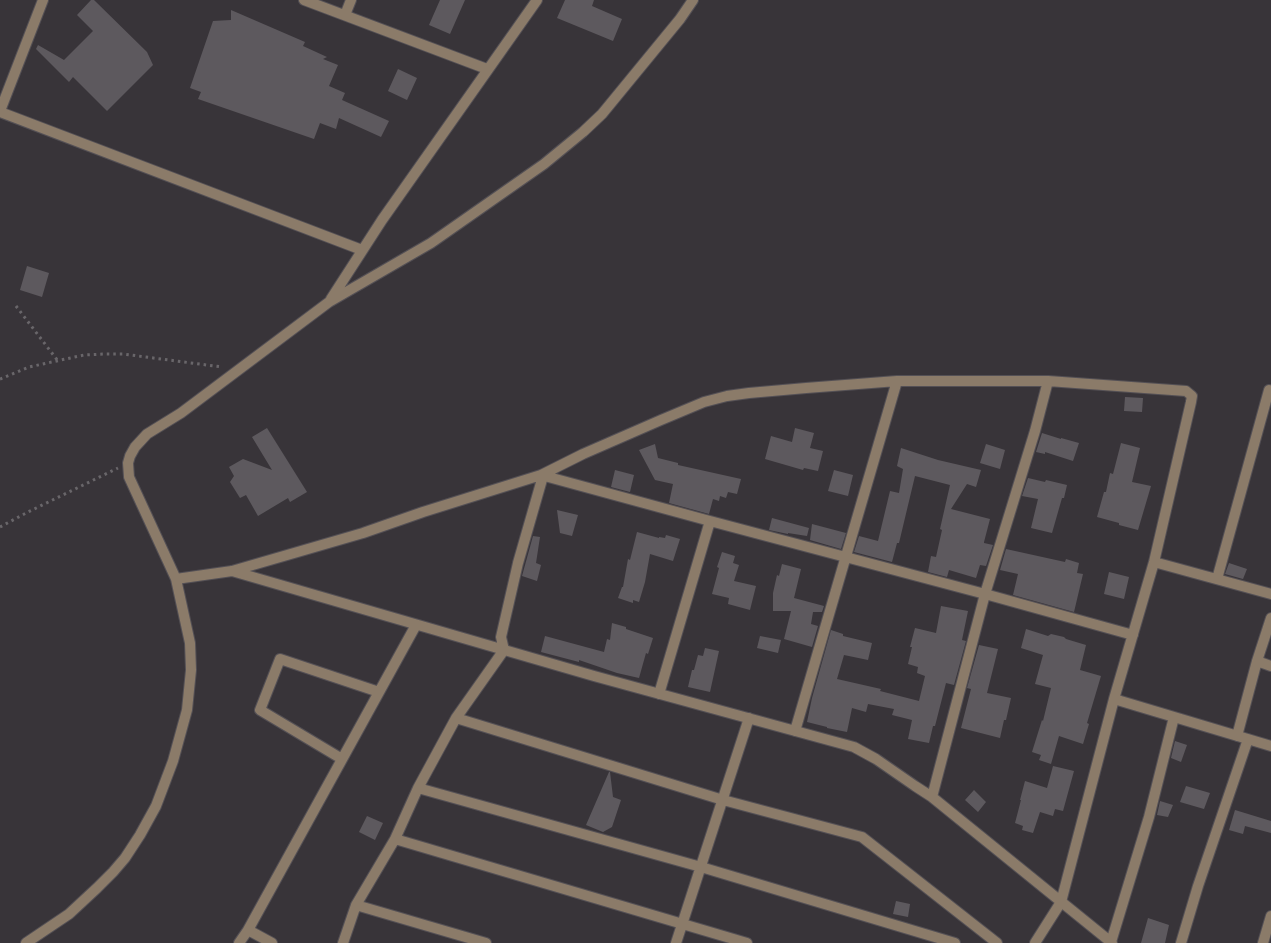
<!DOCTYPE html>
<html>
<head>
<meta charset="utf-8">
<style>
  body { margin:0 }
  canvas { display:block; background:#383439 }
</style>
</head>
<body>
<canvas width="1271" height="943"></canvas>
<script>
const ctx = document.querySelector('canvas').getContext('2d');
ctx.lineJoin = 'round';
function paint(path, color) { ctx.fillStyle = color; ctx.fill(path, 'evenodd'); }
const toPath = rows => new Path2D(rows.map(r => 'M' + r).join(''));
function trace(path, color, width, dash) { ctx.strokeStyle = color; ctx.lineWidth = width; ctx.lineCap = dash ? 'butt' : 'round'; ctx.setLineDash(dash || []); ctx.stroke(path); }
paint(toPath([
  [91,0,94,0,147,52,153,65,107,111,73,77,69,82,36,49,38,45,64,60,93,31,77,15],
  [440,0,465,0,450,34,429,25],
  [565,0,594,0,592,6,622,19,613,41,557,18],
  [231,10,305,42,303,46,327,57,323,59,338,65,329,86,345,93,342,100,389,121,381,137,339,118,336,129,320,123,314,139,198,99,201,92,190,88,213,21,231,20],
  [398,69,417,78,407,100,388,91],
  [27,266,49,273,42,297,20,290],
  [1125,397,1143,398,1142,412,1124,411],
  [267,428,307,492,290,502,288,498,258,516,246,495,240,498,230,482,234,476,229,467,243,459,272,470,252,437],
  [795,428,814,433,810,448,823,451,818,471,804,468,803,470,765,459,771,436,792,442],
  [1042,433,1061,439,1061,438,1079,443,1073,461,1045,452,1045,454,1036,452],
  [1121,443,1140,448,1132,482,1151,486,1138,530,1119,525,1119,523,1097,517,1104,492,1106,492,1110,473,1113,474],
  [655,444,658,458,678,463,678,465,741,479,737,494,728,492,726,498,720,496,719,501,713,499,709,514,669,503,673,484,655,480,639,450],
  [986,444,1005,450,1000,469,980,463],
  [901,448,938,460,981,470,976,487,967,484,951,509,990,519,984,542,984,543,993,545,986,566,980,565,976,578,949,570,947,577,928,572,931,556,936,557,942,530,940,529,950,485,915,476,904,522,899,543,897,543,892,562,854,552,859,536,878,541,890,491,899,493,903,469,897,466],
  [615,470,634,475,630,492,611,487],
  [834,470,853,475,848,496,828,491],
  [1028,478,1045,482,1046,480,1067,485,1064,498,1062,498,1052,533,1031,528,1038,499,1022,496],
  [557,510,578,515,572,536,560,533],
  [772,518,809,528,807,536,788,533,788,534,769,530],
  [812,524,846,533,841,549,810,540],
  [637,532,659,538,659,537,665,538,666,535,680,539,673,561,650,554,645,582,639,602,633,600,633,603,618,598,622,587,623,587,628,559,630,560],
  [533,536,540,537,536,563,541,565,537,581,522,576],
  [1006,549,1065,562,1066,559,1079,563,1077,573,1083,574,1074,612,1013,595,1018,574,1000,570],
  [722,552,735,556,733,563,739,565,734,581,756,586,750,610,728,604,729,598,712,594,719,568,717,567],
  [1229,563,1247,569,1243,579,1225,574],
  [782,564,801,569,794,598,824,606,822,612,813,612,811,624,818,626,812,647,784,639,791,611,773,611,773,593,777,575,779,576],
  [1109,572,1129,577,1124,599,1104,594],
  [941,606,968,611,962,640,966,641,954,685,946,683,935,726,933,726,929,743,908,739,912,720,892,715,894,709,868,704,866,712,852,708,847,732,827,728,827,727,807,722,812,698,831,630,843,634,843,636,872,643,868,660,844,655,837,679,881,689,880,691,919,701,925,676,917,673,918,667,908,664,912,647,910,647,915,628,936,633],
  [612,623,626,627,626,629,653,638,648,654,646,653,639,678,617,673,579,660,579,662,541,652,545,636,604,652,607,639,610,640],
  [1026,629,1048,636,1051,634,1064,637,1066,639,1086,645,1080,670,1101,676,1087,723,1089,724,1083,744,1059,736,1051,764,1039,760,1041,755,1032,752,1042,720,1043,721,1051,688,1035,684,1043,655,1021,648],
  [760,636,781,640,778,653,757,648],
  [979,645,998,649,987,693,1011,698,1006,720,1004,720,1000,738,961,728,971,689,967,688],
  [705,648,719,651,710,692,688,687,692,670,694,670,698,655,703,656],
  [1175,741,1187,745,1181,762,1171,758],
  [1053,766,1074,771,1063,811,1055,809,1053,816,1040,812,1033,833,1022,830,1023,826,1015,823,1021,800,1020,800,1025,781,1047,788],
  [609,772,610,772,613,797,621,800,612,827,603,832,586,825],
  [1186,786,1210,793,1204,809,1180,802],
  [974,790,986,802,978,812,965,800],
  [1160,801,1173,805,1168,817,1157,815],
  [1235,810,1271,821,1271,833,1245,826,1243,834,1229,830],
  [367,816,383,823,375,840,359,832],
  [896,901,910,904,908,917,893,914],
  [1148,918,1169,925,1165,943,1141,943]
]), '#5d595e');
const street = toPath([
  [304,0,487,69],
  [345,15,351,0],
  [0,111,43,0],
  [0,112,362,250],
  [331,299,382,220,537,0],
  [541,475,710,521,985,594,1133,635],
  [1154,562,1271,594],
  [232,571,594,676,854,747,876,759,915,786,932,797,1112,943],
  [176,579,232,571,363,533,423,512,541,475,583,454,661,420,704,402,727,396,749,393,806,388,897,381,1048,381,1186,391,1192,396,1191,402,1154,562,1114,699,1061,902,1035,943],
  [1217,579,1269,390],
  [1257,661,1271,666],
  [659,694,710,521],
  [1114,699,1271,746],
  [456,718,723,800,862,837,997,943],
  [795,731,897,381],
  [1237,736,1257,661,1271,618],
  [342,759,260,710,280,659,379,692],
  [418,788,701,867,955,943],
  [932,797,985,594,1035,431,1048,381],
  [395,839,747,943],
  [356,905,486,943],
  [1111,942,1149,817,1174,717],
  [26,943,69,914,97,888,113,872,125,858,140,835,156,806,173,761,187,710,191,670,190,643,176,579,129,477,128,463,130,456,135,447,147,434,181,413,329,302,431,243,544,164,583,132,602,114,680,19,693,0],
  [239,943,248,930],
  [272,943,248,930,416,625],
  [343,943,356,905,395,839,418,788,456,718,504,650,501,637,518,563,543,476],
  [676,943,749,718],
  [1181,943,1198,886,1248,739],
  [1263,943,1271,916]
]);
trace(street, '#545055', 12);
trace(toPath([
  [16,306,58,361],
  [0,379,29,367,84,355,104,354,123,354,222,367],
  [0,527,28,512,118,468]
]), '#69666a', 3, [2.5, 4]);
trace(street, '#8b7b69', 10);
</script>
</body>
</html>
